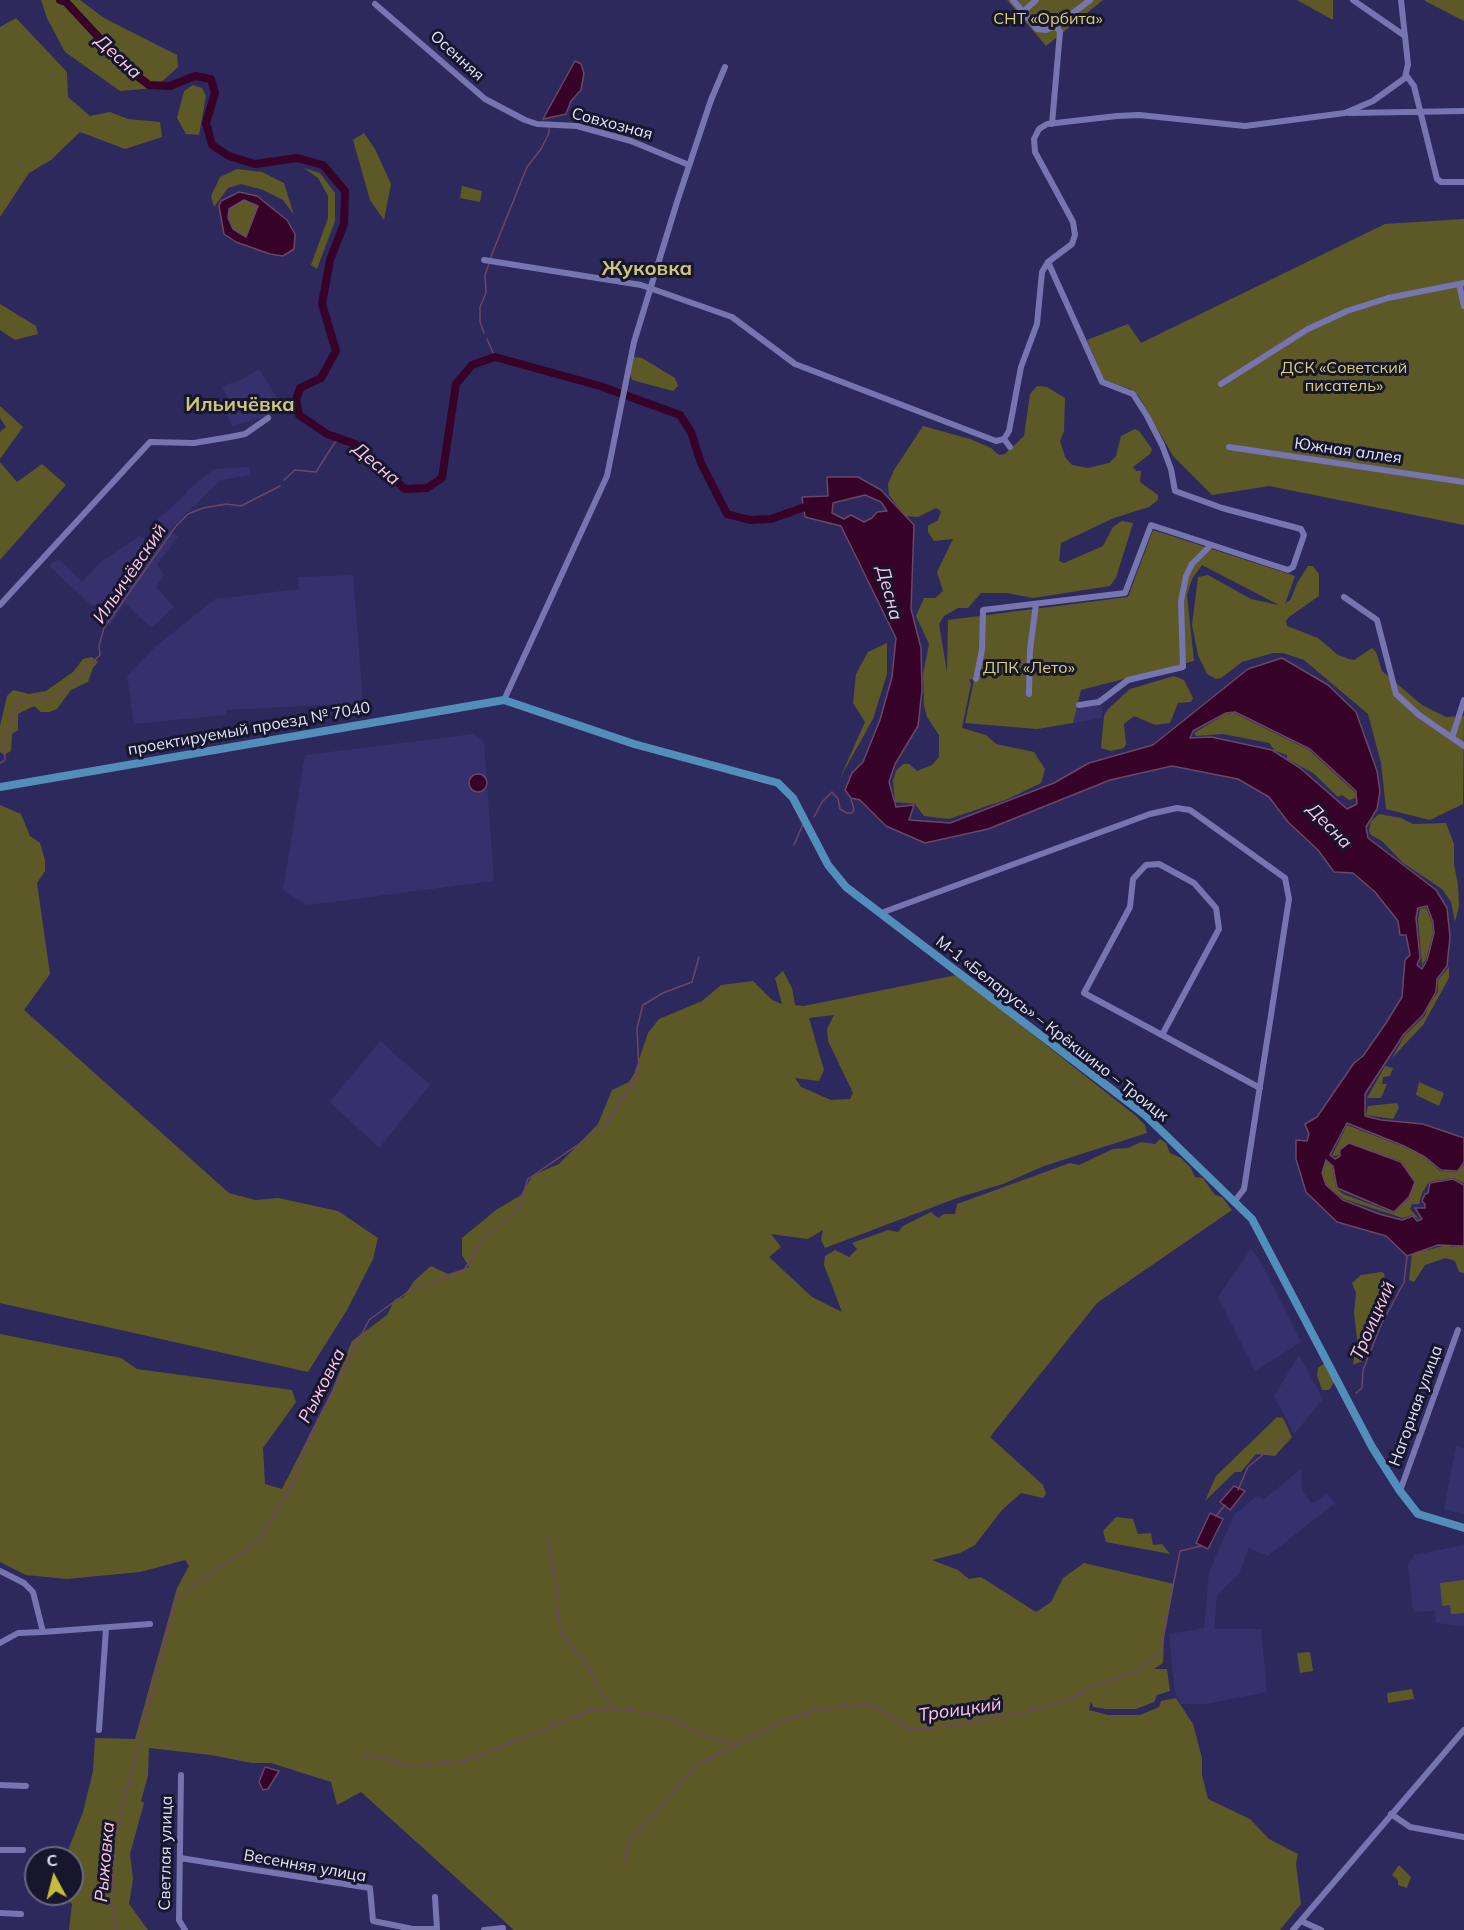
<!DOCTYPE html>
<html>
<head>
<meta charset="utf-8">
<style>
  body { margin:0 }
  #map { position:relative; width:1464px; height:1930px; overflow:hidden; background:#2d295d; font-family:Mulish,sans-serif }
  canvas { display:block }
  .north { position:absolute; left:24px; top:1846px; width:60px; height:60px; box-sizing:border-box; background:#17162d; border:2px solid #686880; border-radius:50%; rotate:353deg; font-size:16px; font-weight:700; line-height:24px; text-align:center; color:#e2e3fd }
  .north::after { content:''; display:block; margin:auto; width:21px; height:27px; background:#c7bb3c; clip-path:polygon(50% 0,100% 100%,50% 72%,0 100%) }
</style>
</head>
<body>
<div id="map">
<canvas width="1464" height="1930"></canvas>
<div class="north">С</div>
</div>
<script>
const ctx = document.querySelector('canvas').getContext('2d');
ctx.lineJoin = 'round';
function paint(path, color) { ctx.fillStyle = color; ctx.fill(path, 'evenodd'); }
const toPath = rows => new Path2D(rows.map(r => 'M' + r).join(''));
function trace(path, color, width, dash) { ctx.strokeStyle = color; ctx.lineWidth = width; ctx.lineCap = dash ? 'butt' : 'round'; ctx.setLineDash(dash || []); ctx.stroke(path); }
function drawText(font, color, halo, rows, align = 'center') {
  ctx.font = font + ' Mulish,sans-serif'; ctx.lineWidth = 6; ctx.setLineDash([]); ctx.textBaseline = 'middle'; ctx.strokeStyle = halo; ctx.fillStyle = color; for (const [text, x, y, turn = 0] of rows) {
    ctx.save(); ctx.translate(x, y); ctx.rotate((+turn || 0) * Math.PI / 180); ctx.textAlign = isNaN(turn) ? turn : align; if (halo) ctx.strokeText(text, 0, 0); ctx.fillText(text, 0, 0); ctx.restore();
  }
}
paint(toPath([
  [259,369,277,398,279,413,232,426,221,400,227,397,222,386,241,380],
  [249,467,251,475,221,480,170,529,178,537,157,564,164,575,156,587,174,607,151,628,125,603,110,625,104,620,113,605,107,600,101,607,90,604,49,566,58,559,82,582,101,562,139,536,146,540,161,526,158,519,185,495,189,489,214,469],
  [353,575,363,703,226,710,226,715,134,724,127,676,155,647,215,599,299,589,298,577],
  [1102,705,1102,718,1073,723,1075,709],
  [473,734,484,742,494,881,307,905,283,890,305,755],
  [380,1041,430,1085,379,1148,330,1102],
  [1251,1249,1261,1262,1301,1342,1255,1371,1218,1297],
  [1299,1355,1323,1399,1294,1434,1274,1396],
  [1456,1446,1464,1448,1464,1514,1444,1509],
  [1301,1469,1302,1491,1312,1503,1327,1494,1335,1503,1268,1556,1249,1548,1239,1574,1217,1595,1214,1629,1261,1629,1267,1692,1206,1704,1181,1704,1175,1692,1169,1634,1204,1628,1209,1572,1234,1515,1258,1495,1263,1500],
  [1464,1545,1464,1626,1436,1623,1435,1611,1413,1612,1408,1566,1414,1555]
]), '#36316d');
paint(toPath([
  [41,0,80,0,104,18,177,55,178,67,155,88,120,91,65,52,47,18],
  [1007,0,1103,0,1046,46],
  [1297,0,1333,0,1333,20],
  [1425,0,1464,0,1464,21,1425,1],
  [16,18,67,72,68,97,90,116,110,112,128,119,160,122,162,137,125,149,80,132,51,160,29,173,0,217,0,27],
  [193,85,202,88,206,96,199,135,186,134,177,118,184,91],
  [364,133,375,149,391,184,384,220,370,200,353,140],
  [304,168,320,173,335,193,335,221,317,269,311,265,328,218,328,196,318,178],
  [237,169,262,172,284,183,294,215,283,200,263,190,241,184,228,188,214,207,211,196,220,177],
  [462,186,482,191,480,202,460,198],
  [244,200,258,205,246,237,233,229,228,218,229,209],
  [1464,219,1464,525,1269,486,1212,495,1173,456,1138,395,1130,389,1104,380,1087,340,1128,324,1141,343,1385,224],
  [0,304,36,326,38,334,15,340,0,330],
  [634,357,642,358,675,378,678,386,673,391,632,380,630,374],
  [1037,386,1047,387,1065,398,1064,431,1060,441,1065,457,1072,465,1088,468,1109,463,1116,456,1121,436,1135,429,1139,431,1152,449,1150,454,1133,467,1136,471,1141,471,1140,482,1158,495,1158,500,1149,507,1114,518,1061,543,1059,561,1064,563,1103,546,1113,527,1122,521,1133,523,1116,578,1110,586,1033,598,1007,593,981,593,968,608,958,608,944,616,939,624,947,672,948,620,1128,597,1153,530,1295,576,1285,604,1291,599,1297,583,1308,566,1313,566,1319,574,1319,596,1289,617,1286,621,1287,626,1318,638,1338,655,1349,659,1354,660,1372,648,1376,652,1382,671,1422,705,1446,717,1464,716,1463,804,1430,820,1386,809,1381,763,1368,714,1304,660,1283,653,1273,653,1242,662,1221,678,1216,679,1207,674,1198,655,1192,625,1198,577,1208,575,1251,599,1279,605,1202,565,1192,579,1187,595,1194,661,1081,690,1073,723,1037,729,965,723,974,680,969,679,971,684,962,728,986,735,996,744,1034,752,1045,769,1041,783,1008,799,949,819,924,816,915,804,895,802,893,781,896,771,903,764,909,764,917,771,932,765,939,757,939,735,927,717,924,706,923,674,929,644,916,616,924,598,935,598,943,591,937,572,953,539,934,541,928,532,928,526,938,520,941,511,936,508,918,517,905,516,889,495,888,484,894,470,923,426,970,439,991,448,999,455,1005,454,1024,436,1030,394],
  [0,406,23,427,0,459,0,432,6,427,0,418],
  [0,462,17,482,42,464,66,485,0,560],
  [887,643,887,674,873,719,840,778,865,722,853,703,856,674,868,652],
  [92,657,98,662,93,668,88,682,71,690,57,709,49,712,41,712,34,706,18,714,18,730,12,734,11,751,4,755,0,752,0,726,7,696,13,690,29,694,46,691,73,672,83,659],
  [1174,676,1184,680,1193,698,1191,702,1178,703,1170,723,1155,725,1134,716,1124,724,1126,744,1124,748,1111,751,1101,748,1104,716,1108,709,1130,689],
  [1234,713,1309,750,1355,792,1356,798,1349,800,1342,795,1338,797,1313,773,1287,759,1287,755,1275,751,1269,743,1223,734,1196,736,1194,733,1226,714],
  [0,805,21,814,30,836,40,843,45,860,45,871,37,883,50,974,24,1010,229,1193,255,1200,278,1198,338,1211,378,1238,373,1259,347,1310,308,1372,0,1303],
  [1379,814,1401,818,1413,824,1446,823,1454,844,1454,864,1458,885,1459,906,1455,922,1451,902,1442,889,1403,863,1382,841,1371,835,1369,831,1371,821],
  [1426,908,1432,922,1433,933,1426,959,1422,965,1418,919,1420,909],
  [1449,967,1449,978,1423,1025,1392,1058,1405,1035,1425,1016,1428,1006,1438,992,1438,980],
  [783,971,792,988,795,1005,804,1006,957,975,1136,1116,1145,1125,1147,1133,1044,1166,1003,1184,957,1198,825,1248,821,1240,823,1230,808,1239,771,1234,781,1247,769,1257,812,1297,842,1312,824,1265,825,1256,835,1250,849,1257,857,1249,852,1243,888,1230,898,1232,903,1226,931,1212,938,1218,944,1214,955,1214,957,1204,1070,1163,1079,1165,1113,1149,1128,1148,1141,1142,1155,1144,1160,1139,1166,1143,1170,1153,1181,1158,1191,1168,1195,1177,1203,1178,1215,1195,1222,1197,1232,1210,1097,1303,990,1437,1043,1485,1046,1493,1043,1498,1021,1493,1002,1510,975,1545,960,1553,932,1560,958,1570,969,1579,981,1577,1036,1612,1051,1602,1063,1578,1084,1563,1174,1584,1164,1639,1163,1663,1154,1669,1167,1669,1170,1691,1157,1695,1154,1702,1136,1709,1106,1709,1093,1707,1091,1701,1089,1710,1108,1715,1140,1715,1159,1707,1161,1701,1176,1698,1193,1724,1202,1758,1202,1775,1208,1799,1250,1819,1269,1839,1298,1854,1296,1864,1301,1904,1280,1930,514,1930,361,1792,337,1805,331,1782,271,1763,252,1763,211,1755,149,1748,148,1776,141,1801,144,1803,130,1854,133,1879,129,1904,148,1930,69,1930,72,1904,59,1894,72,1894,72,1858,65,1858,83,1812,93,1771,95,1738,135,1739,177,1588,189,1566,185,1560,140,1572,67,1579,26,1575,0,1562,0,1334,121,1358,137,1369,292,1390,296,1402,263,1448,265,1484,282,1489,331,1393,352,1341,387,1315,395,1299,403,1298,414,1281,431,1266,448,1274,469,1267,462,1255,462,1238,496,1210,521,1195,533,1175,559,1164,598,1124,612,1090,629,1082,634,1074,648,1033,659,1019,702,1001,721,985,753,981,772,1000,782,1004,775,978],
  [834,1015,827,1029,828,1041,853,1093,850,1099,831,1100,801,1087,795,1078,819,1081,824,1070,809,1018],
  [1385,1066,1393,1068,1390,1076,1383,1077,1382,1084,1387,1084,1381,1098,1367,1098],
  [1419,1082,1444,1093,1439,1106,1416,1095],
  [1397,1103,1399,1108,1393,1119,1366,1115,1368,1106],
  [1347,1125,1404,1147,1424,1157,1440,1171,1458,1172,1464,1164,1464,1183,1453,1178,1429,1182,1422,1193,1419,1204,1412,1204,1410,1209,1419,1219,1412,1215,1403,1218,1344,1199,1326,1185,1322,1172,1326,1161,1332,1166,1336,1188,1343,1194,1394,1213,1409,1198,1415,1182,1401,1161,1349,1143,1340,1149,1339,1155,1332,1156],
  [1450,1244,1451,1247,1464,1246,1464,1273,1459,1272,1455,1261,1446,1258,1425,1265,1414,1282,1409,1280,1412,1254],
  [1381,1272,1384,1273,1387,1293,1375,1320,1365,1360,1353,1365,1357,1339,1354,1313,1356,1293,1352,1283,1361,1275],
  [1325,1363,1335,1381,1329,1390,1322,1390,1317,1375,1318,1368],
  [1277,1417,1283,1418,1292,1437,1275,1456,1256,1454,1241,1472,1235,1472,1205,1501,1216,1476],
  [1116,1517,1133,1519,1138,1534,1151,1533,1153,1545,1162,1544,1170,1554,1106,1542,1103,1531],
  [1464,1580,1464,1613,1451,1614,1450,1605,1442,1606,1440,1583],
  [1310,1652,1313,1671,1300,1673,1297,1653],
  [1412,1689,1414,1699,1388,1703,1387,1693],
  [1399,1865,1411,1877,1407,1888,1398,1885,1398,1880,1392,1875]
]), '#5d5926');
const water = toPath([
  [575,61,581,64,584,73,581,90,571,101,566,114,543,119,575,61],
  [239,192,257,196,287,220,295,234,294,249,283,256,270,254,236,242,224,234,219,206,221,201,239,192],
  [244,200,258,206,246,237,233,229,228,218,229,209,244,200],
  [827,477,858,477,881,490,914,525,911,609,921,648,922,690,918,726,895,764,889,782,896,807,914,805,909,820,950,823,1054,783,1089,763,1153,745,1248,669,1282,658,1328,685,1356,712,1377,771,1380,791,1377,809,1366,827,1368,838,1436,890,1447,908,1450,937,1447,966,1437,979,1436,992,1423,1015,1404,1034,1365,1094,1365,1116,1381,1120,1423,1124,1464,1138,1464,1162,1458,1171,1441,1170,1425,1157,1404,1146,1347,1123,1330,1155,1335,1159,1340,1156,1340,1150,1349,1143,1401,1162,1415,1182,1409,1197,1394,1212,1337,1188,1333,1166,1326,1160,1322,1173,1326,1185,1343,1200,1379,1214,1402,1220,1413,1216,1417,1221,1422,1219,1415,1208,1425,1208,1425,1204,1422,1201,1425,1194,1428,1193,1430,1183,1453,1179,1464,1185,1464,1246,1438,1245,1407,1256,1386,1236,1337,1222,1306,1192,1296,1159,1296,1140,1307,1141,1309,1134,1305,1124,1317,1117,1354,1063,1363,1056,1386,1023,1402,997,1405,960,1410,955,1406,935,1400,935,1398,921,1375,892,1353,873,1334,872,1318,850,1288,822,1269,797,1238,779,1172,766,1110,780,988,829,925,843,886,826,860,800,851,798,845,790,852,773,863,762,880,720,892,677,896,638,841,526,805,517,802,497,828,496,827,477],
  [865,495,881,502,887,511,877,512,872,518,864,522,851,515,844,519,832,513,833,503,865,495],
  [1235,712,1310,749,1356,791,1357,804,1347,809,1300,768,1272,750,1211,737,1190,738,1193,731,1226,713,1235,712],
  [1427,906,1433,922,1434,933,1427,960,1422,969,1417,965,1420,958,1416,918,1418,908,1427,906],
  '469 783a9 9 0 1 1 18 0a9 9 0 1 1-18 0Z',
  [1234,1486,1245,1491,1230,1510,1220,1502,1234,1486],
  [1210,1513,1223,1519,1208,1549,1196,1543,1210,1513],
  [265,1767,279,1771,268,1789,263,1790,259,1782,265,1767]
]);
paint(water, '#370227');
trace(water, '#6a4667', 1.5);
trace(toPath([
  [490,259,527,167,541,149,549,133,549,126],
  [484,333,480,322,480,307,486,293,485,275,489,264],
  [487,339,495,357],
  [284,480,295,470,316,472,335,442,342,439],
  [0,763,5,760,4,739,19,701,57,697,100,655,99,646,104,628,176,526,188,514,203,508,226,504,241,506,280,486],
  [814,817,822,802,832,792,838,799,840,809,847,813,852,813,854,809,851,799],
  [794,845,803,824],
  [1356,1393,1362,1388,1363,1370,1381,1325,1404,1282,1407,1256],
  [1238,1490,1248,1467,1288,1434],
  [1216,1516,1225,1505],
  [548,1538,555,1574,560,1631,589,1668,598,1688,615,1710],
  [365,1754,414,1766,468,1760,592,1710,630,1710,670,1718,703,1735,733,1744],
  [624,1862,628,1844,696,1765,778,1723,820,1709,869,1704,910,1729,947,1727,1034,1710,1071,1698,1095,1685,1135,1672,1160,1652,1180,1551,1201,1546],
  [117,1930,111,1902,116,1832,177,1596,259,1541,295,1479,309,1437,369,1320,409,1291,464,1270,482,1241,518,1209,528,1179,605,1126,639,1073,637,1028,643,1005,663,993,692,982,699,957]
]), '#6a4667', 1.5);
trace(toPath([
  [60,0,66,2,128,69,149,85,170,86,195,76,211,79,215,93,206,123,212,145,229,156,255,164,297,158,323,165,345,191,344,224,330,260,322,304,336,351,321,378,300,388,296,400,299,415,327,434,355,444,405,489,427,488,442,478,456,384,472,365,495,357,600,386,680,415,691,432,701,463,727,514,750,520,771,519,805,507,814,511]
]), '#370227', 8);
trace(toPath([
  [1013,0,1037,29,1046,30,1056,26,1090,0],
  [1353,0,1405,36],
  [375,4,485,99,525,120,537,124,577,126,631,141,689,165],
  [1023,12,1036,0],
  [1406,75,1414,86,1437,179,1441,182,1464,182],
  [1349,113,1464,111],
  [1052,124,1060,32,1056,26],
  [484,260,641,285,732,317,795,364,996,441,1004,439],
  [1459,284,1464,306],
  [1221,384,1308,329,1347,311,1388,298,1464,283],
  [1004,439,1009,431,1021,367,1037,324,1042,272,1048,262,1072,244,1075,235,1073,222,1035,152,1034,139,1039,129,1047,124,1117,116,1139,115,1245,126,1345,113,1373,101,1405,78,1408,64,1401,0],
  [1004,439,1010,447],
  [1229,447,1464,482],
  [1344,597,1377,620,1396,694,1419,715,1464,746],
  [0,605,150,442,194,443,230,437,245,434,268,418],
  [976,679,982,650,983,610,1125,593,1151,525,1288,570,1293,567,1304,535,1301,529,1222,508,1175,491,1171,469,1162,445,1147,416,1133,394,1102,382,1048,262],
  [1029,694,1030,650,1036,604],
  [504,700,607,476,634,342,677,202,711,100,725,67],
  [1079,705,1099,702,1128,680,1183,667,1181,601,1186,576,1192,564,1210,546],
  [1452,738,1464,700],
  [1159,864,1194,883,1216,908,1219,929,1162,1035,1084,993,1130,907,1133,879,1146,865,1159,864],
  [881,913,1150,814,1177,808,1190,810,1285,878,1289,899,1244,1189,1234,1202],
  [1162,1035,1260,1088],
  [1400,1491,1458,1330],
  [0,1571,24,1583,33,1592,43,1632,18,1633,0,1643],
  [43,1632,150,1624],
  [99,1730,106,1629],
  [181,1775,179,1920,185,1930],
  [0,1785,26,1786],
  [1391,1814,1410,1827,1464,1837],
  [0,1850,23,1850],
  [180,1858,370,1888,373,1921,413,1929,437,1929,435,1897],
  [0,1913,21,1914],
  [1301,1921,1321,1930],
  [484,1930,503,1928],
  [1293,1930,1464,1730]
]), '#7675b0', 6);
trace(toPath([
  [0,787,504,700,634,744,778,783,793,798,828,865,846,887,1144,1114,1252,1219,1372,1447,1400,1491,1418,1514,1464,1528]
]), '#528eba', 8);
drawText('16px', '#dbd26e', '#17162d', [
  ["СНТ «Орбита»",1048,19],
  ["ДСК «Советский",1344,368],
  ["писатель»",1344,386],
  ["ДПК «Лето»",1029,668]
]);
drawText('16px', '#e2e3fd', '#17162d', [
  ["Осенняя",457,56,42],
  ["Совхозная",612,124,15],
  ["Южная аллея",1348,451,8],
  ["проектируемый проезд № 7040",249,729,-10],
  ["М-1 «Беларусь» – Крёкшино – Троицк",1052,1029,38],
  ["Нагорная улица",1416,1406,-70],
  ["Светлая улица",166,1853,-89],
  ["Весенняя улица",305,1866,10]
]);
drawText('italic 18px', '#fec8e6', '#17162d', [
  ["Десна",118,57,43],
  ["Десна",376,464,40],
  ["Ильичёвский",130,574,-56],
  ["Десна",889,593,75],
  ["Десна",1329,826,46],
  ["Троицкий",1373,1321,-66],
  ["Рыжовка",322,1386,-63],
  ["Троицкий",960,1710,-8],
  ["Рыжовка",105,1862,-85]
]);
drawText('bold 20px', '#cdc678', '#17162d', [
  ["Жуковка",647,269],
  ["Ильичёвка",240,405]
]);
</script>
</body>
</html>
